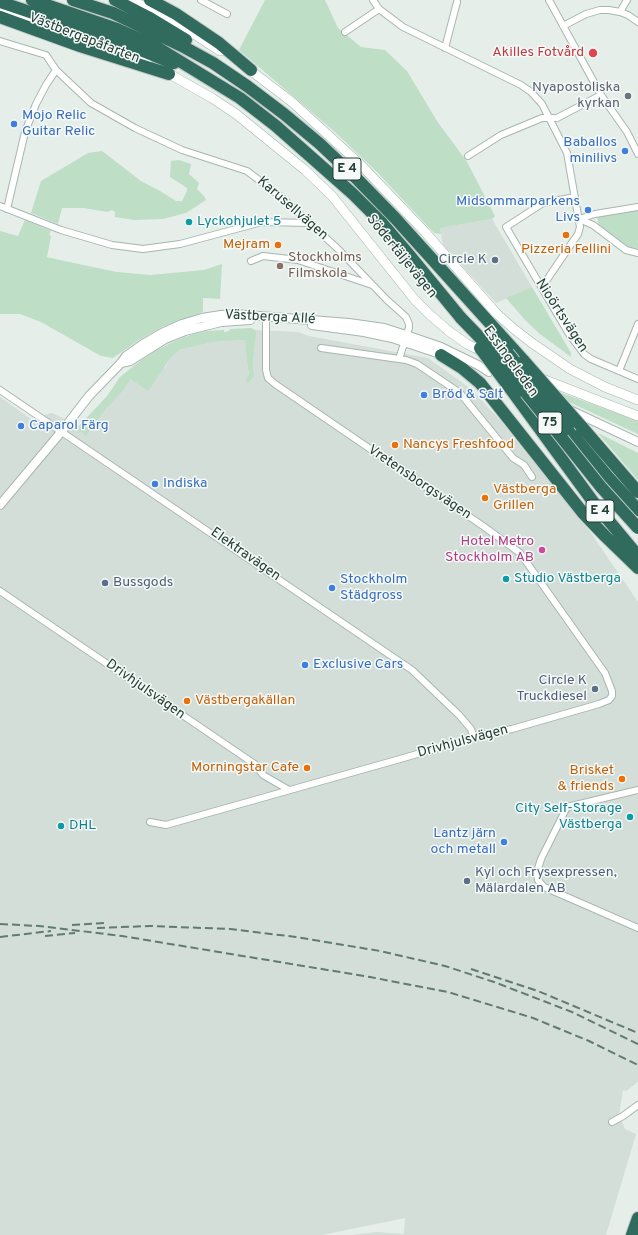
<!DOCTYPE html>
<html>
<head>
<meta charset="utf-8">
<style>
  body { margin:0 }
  canvas { display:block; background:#e5eee9 }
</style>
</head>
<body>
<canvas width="638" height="1235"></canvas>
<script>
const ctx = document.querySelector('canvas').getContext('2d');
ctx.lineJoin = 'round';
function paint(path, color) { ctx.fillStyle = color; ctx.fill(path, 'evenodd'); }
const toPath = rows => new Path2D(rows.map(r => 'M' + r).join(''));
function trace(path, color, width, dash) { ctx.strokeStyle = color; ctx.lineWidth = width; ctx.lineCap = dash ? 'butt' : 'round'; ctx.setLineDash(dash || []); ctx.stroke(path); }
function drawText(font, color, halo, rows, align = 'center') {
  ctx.font = font + ' Overpass,sans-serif'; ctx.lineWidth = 3; ctx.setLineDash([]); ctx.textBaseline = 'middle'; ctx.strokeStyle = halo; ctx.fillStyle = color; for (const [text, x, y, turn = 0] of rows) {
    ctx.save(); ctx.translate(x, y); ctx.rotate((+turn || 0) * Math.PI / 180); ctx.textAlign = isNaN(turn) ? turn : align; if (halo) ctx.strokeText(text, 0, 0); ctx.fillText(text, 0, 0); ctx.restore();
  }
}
paint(toPath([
  [492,219,532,287,496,303,443,245,440,228],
  [255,330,298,332,309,336,428,358,471,389,500,420,591,533,638,602,638,1082,626,1091,623,1090,619,1115,625,1129,636,1134,606,1235,351,1235,376,1232,404,1234,405,1218,322,1235,0,1235,0,397,35,422,40,416,52,413,79,426,78,428,81,432,86,435,105,410,122,392,131,379,165,368,170,359,179,350,213,342,246,340,247,362,249,375,254,376,253,363,255,342]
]), '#d3ded8');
paint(toPath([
  [265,0,325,0,338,28,361,47,385,50,407,71,437,121,467,162,495,216,492,219,440,228,441,234,434,233,378,173,335,132,239,50],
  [102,151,141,181,160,191,176,201,182,201,187,191,187,188,170,177,171,161,179,160,191,164,189,174,199,183,197,189,204,196,206,200,186,213,163,219,134,220,115,217,115,212,112,210,107,212,84,208,62,208,58,224,31,213,41,181,88,153],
  [638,210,638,249,630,249,599,226,597,217],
  [25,220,51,231,49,235,51,236,47,257,64,261,117,272,150,275,204,270,222,264,220,299,203,298,203,312,162,327,139,340,113,358,101,356,41,322,20,314,0,314,0,231,18,236],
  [532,287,571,353,571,357,540,334,525,320,506,298],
  [251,328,255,330,256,333,253,363,254,376,248,383,245,380,249,375,247,362,245,340,213,342,179,350,170,359,148,391,131,379,122,392,105,410,86,436,81,432,79,432,79,426,107,396,120,377,140,361,157,350,175,341,193,334,206,331,224,330,224,332,229,331,230,329],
  [559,392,638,421,638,434,569,402],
  [598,433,638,453,638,480]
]), '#bedec6');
const minor = toPath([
  [201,0,227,14],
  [373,0,379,9,403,27,521,85,531,92,542,104,567,153,580,227,578,234,542,287],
  [549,0,601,95,627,132,638,154],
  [620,12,627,0],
  [563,26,586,14,600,10,609,10,620,12,628,15,638,22],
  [345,32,379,9],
  [0,41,46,55,56,70,91,103,135,128,182,150,247,171,280,196,338,249,387,300,406,317,409,324,409,328,399,359],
  [445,48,457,2],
  [468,156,501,135,542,118,557,118,601,95],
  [575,197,543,203,506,227,569,334,584,354,591,359,638,379],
  [0,206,61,230,112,245,143,249,180,244,262,222,310,223],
  [7,209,25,132,36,104,46,85,56,70],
  [579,219,593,225,626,250,638,253],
  [579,219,595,214,638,207],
  [251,261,263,256,298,260,372,285],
  [321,348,406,360,417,364,460,393,513,458,524,465,532,477],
  [619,371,638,324],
  [0,390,412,670,459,715,471,729,474,738],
  [0,591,256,765,263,775,289,790],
  [638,790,567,807,541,859,537,872,538,880,544,887,638,928],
  [150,822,166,825,393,761,483,735,512,729,599,704,609,700,612,696,612,691,605,673,520,553,483,526,275,384,268,378,266,370,266,316],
  [612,1122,623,1116,638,1105]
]);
const tertiary = toPath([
  [312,325,364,332,392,338,446,356],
  [121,363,130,361,165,339,185,331,221,322,250,320],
  [570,410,638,442],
  [0,505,62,431,89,396,121,363,126,356,143,344,162,333,182,324,202,318,221,315,234,314,349,323,384,328,406,335,441,347,478,365,489,372]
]);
const secondary = toPath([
  [131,0,188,30,220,51],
  [3,7,13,13,63,30,135,57,147,63],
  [246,67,292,102,361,165,425,232,496,313,514,329,532,343,570,369,605,387,638,400],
  [164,71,212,98,236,114,305,170,332,196,415,300,429,314,450,332,467,344,485,353],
  [540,378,638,416]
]);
const motorway = toPath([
  [32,0,117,29,155,46,240,98,276,126,353,194,381,222,410,256,461,318],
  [73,0,113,13,182,46,213,63,247,86,284,114,320,144,358,180,395,218,524,361],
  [115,0,148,17,186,40],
  [150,0,176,14,219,43,251,70],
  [0,2,128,45,165,60,174,63],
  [0,17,80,46,169,74],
  [441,355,462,368,480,383,583,513,605,536,638,568],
  [515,395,594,503,638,556],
  [581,426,638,492],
  [568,429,609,478,638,510],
  [632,1235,638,1218]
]);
trace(minor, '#a7b6b0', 8);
trace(tertiary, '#a7b6b0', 10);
trace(secondary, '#a3b9b1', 10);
trace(motorway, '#c2c9c7', 14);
trace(minor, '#fff', 6);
trace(tertiary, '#fff', 8);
trace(secondary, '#fff', 9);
trace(motorway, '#306b5d', 12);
trace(toPath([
  [0,924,39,926,122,936,370,977,448,992,533,1018,589,1041,638,1065],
  [72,925,104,923],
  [97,928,150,926,230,929,296,937,380,951,445,966,494,982,572,1012,638,1044],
  [45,936,75,933],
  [0,937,51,931],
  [471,969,538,991,638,1033]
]), '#5f7b72', 2, [8, 4]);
const motorwayBridge = toPath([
  [461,318,490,348,601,487,638,528],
  [480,348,515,395],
  [508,353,568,429],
  [524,361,581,426]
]);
trace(motorwayBridge, '#c2c9c7', 14, []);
trace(motorwayBridge, '#306b5d', 12);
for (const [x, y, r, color] of [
  [593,53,5,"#e0444e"],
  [628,96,4,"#6b7280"],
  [14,124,4,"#3f7fe0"],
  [625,151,4,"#3f7fe0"],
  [588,210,4,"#3f7fe0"],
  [189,222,4,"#0f9aa8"],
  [566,235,4,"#e8710a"],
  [278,245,4,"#e8710a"],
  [495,260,4,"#5c6f8a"],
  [280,266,4,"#8d6e63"],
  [424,395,4,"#3f7fe0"],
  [21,426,4,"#3f7fe0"],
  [395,445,4,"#e8710a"],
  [155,484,4,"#3f7fe0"],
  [485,498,4,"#e8710a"],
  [542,550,4,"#d1479c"],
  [506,579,4,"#0f9aa8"],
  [105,583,4,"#5c6f8a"],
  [332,588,4,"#3f7fe0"],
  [305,665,4,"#3f7fe0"],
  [595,689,4,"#5c6f8a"],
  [187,701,4,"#e8710a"],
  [307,768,4,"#e8710a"],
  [622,779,4,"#e8710a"],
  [630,817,4,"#0f9aa8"],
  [61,826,4,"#0f9aa8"],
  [504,842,4,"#3f7fe0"],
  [467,881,4,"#5c6f8a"]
]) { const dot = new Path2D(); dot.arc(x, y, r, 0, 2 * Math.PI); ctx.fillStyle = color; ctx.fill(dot); trace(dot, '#f5faf8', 1.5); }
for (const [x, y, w] of [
  [347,169,28],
  [550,423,24],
  [600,511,28]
]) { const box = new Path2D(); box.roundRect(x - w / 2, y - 11, w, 22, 3); ctx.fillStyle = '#f5faf8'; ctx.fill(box); trace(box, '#243f37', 1); }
drawText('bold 13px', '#243f37', null, [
  ["E 4",347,169],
  ["75",550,423],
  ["E 4",600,511]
]);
drawText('14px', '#243f37', '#f5faf8', [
  ["Västbergapåfarten",84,39,21],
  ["Karusellvägen",292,209,41],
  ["Södertäljevägen",401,257,51],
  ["Nioörtsvägen",561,316,57],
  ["Västberga Allé",270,318,3],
  ["Essingeleden",510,362,54],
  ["Vretensborgsvägen",419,483,34],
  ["Elektravägen",245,555,35],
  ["Drivhjulsvägen",145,690,35],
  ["Drivhjulsvägen",463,742,-15]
]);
drawText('14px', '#be3a42', '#f5faf8', [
  ["Akilles Fotvård",584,53]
], 'right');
drawText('14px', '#5b616d', '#f5faf8', [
  ["Nyapostoliska",620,88],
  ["kyrkan",620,104]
], 'right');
drawText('14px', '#366cbe', '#f5faf8', [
  ["Mojo Relic",22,116],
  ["Guitar Relic",22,132],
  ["Baballos",617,143,"right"],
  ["minilivs",617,159,"right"],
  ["Midsommarparkens",580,202,"right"],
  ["Livs",580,218,"right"],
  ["Bröd & Salt",432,395],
  ["Caparol Färg",29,426],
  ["Indiska",163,484],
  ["Stockholm",340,580],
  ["Städgross",340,596],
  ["Exclusive Cars",313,665],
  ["Lantz järn",496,834,"right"],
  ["och metall",496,850,"right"]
], 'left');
drawText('14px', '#0d838f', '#f5faf8', [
  ["Lyckohjulet 5",197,222],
  ["Studio Västberga",514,579],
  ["City Self-Storage",622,809,"right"],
  ["Västberga",622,825,"right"],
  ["DHL",69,826]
], 'left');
drawText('14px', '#c56008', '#f5faf8', [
  ["Mejram",270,245],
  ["Pizzeria Fellini",566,250,"center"],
  ["Nancys Freshfood",403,445,"left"],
  ["Västberga",493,490,"left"],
  ["Grillen",493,506,"left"],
  ["Västbergakällan",195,701,"left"],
  ["Morningstar Cafe",299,768],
  ["Brisket",614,771],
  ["& friends",614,787]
], 'right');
drawText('14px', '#785e54', '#f5faf8', [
  ["Stockholms",288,258],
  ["Filmskola",288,274]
], 'left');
drawText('14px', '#4e5e75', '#f5faf8', [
  ["Circle K",487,260],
  ["Bussgods",113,583,"left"],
  ["Circle K",587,681],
  ["Truckdiesel",587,697],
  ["Kyl och Frysexpressen,",475,873,"left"],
  ["Mälardalen AB",475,889,"left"]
], 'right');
drawText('14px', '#b23c85', '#f5faf8', [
  ["Hotel Metro",534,542],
  ["Stockholm AB",534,558]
], 'right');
</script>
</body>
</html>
